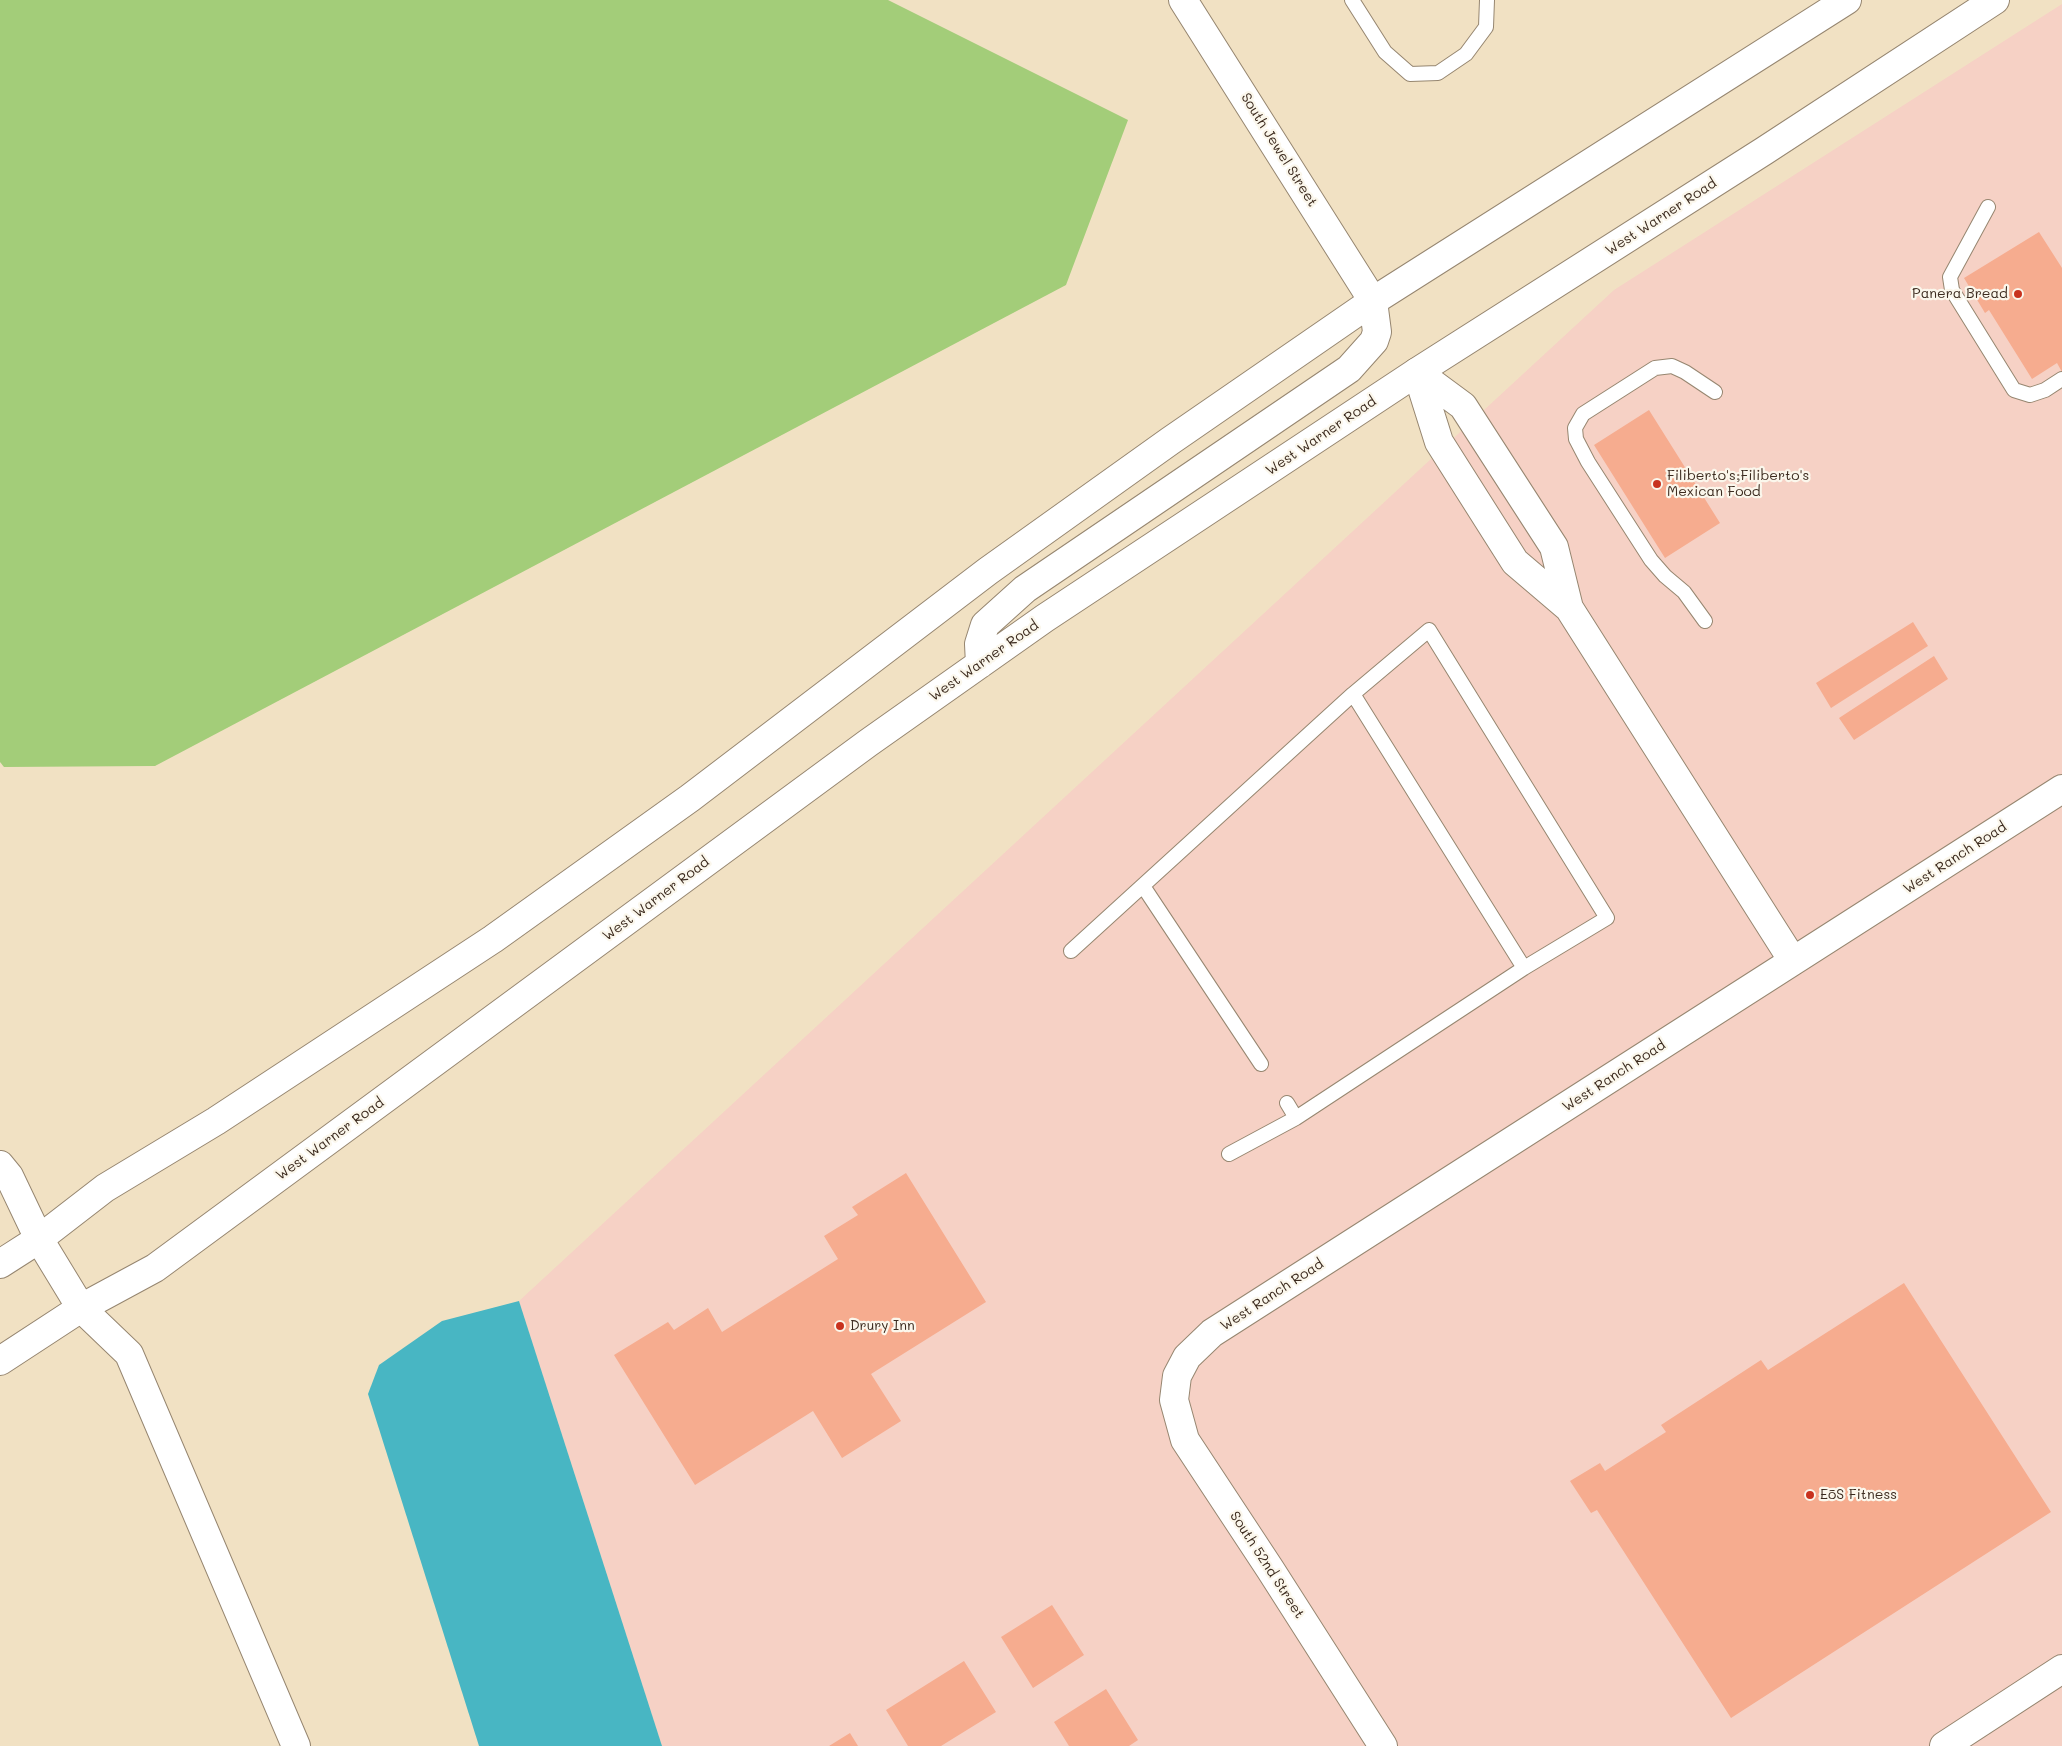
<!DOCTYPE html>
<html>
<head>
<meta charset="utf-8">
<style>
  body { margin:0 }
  canvas { display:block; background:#f1e1c3 }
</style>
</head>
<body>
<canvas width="2062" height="1746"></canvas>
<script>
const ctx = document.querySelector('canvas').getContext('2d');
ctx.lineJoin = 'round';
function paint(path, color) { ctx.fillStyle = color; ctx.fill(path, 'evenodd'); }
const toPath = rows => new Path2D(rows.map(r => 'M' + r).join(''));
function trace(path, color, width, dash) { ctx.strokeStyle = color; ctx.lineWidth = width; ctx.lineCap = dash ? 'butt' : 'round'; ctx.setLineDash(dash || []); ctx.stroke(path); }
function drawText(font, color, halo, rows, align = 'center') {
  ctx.font = font + ' Mali,sans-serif'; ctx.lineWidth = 4.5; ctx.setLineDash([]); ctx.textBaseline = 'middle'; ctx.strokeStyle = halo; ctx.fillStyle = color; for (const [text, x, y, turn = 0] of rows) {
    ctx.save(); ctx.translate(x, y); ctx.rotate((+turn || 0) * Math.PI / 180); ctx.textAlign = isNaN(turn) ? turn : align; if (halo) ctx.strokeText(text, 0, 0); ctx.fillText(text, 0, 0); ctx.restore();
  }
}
paint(toPath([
  [2062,4,2062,1746,662,1746,519,1301,1614,290]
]), '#f6d1c5');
paint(toPath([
  [0,0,888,0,1128,120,1066,285,155,766,4,767,0,762]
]), '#a3cd79');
paint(toPath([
  [519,1301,662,1746,479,1746,368,1394,379,1365,442,1321]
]), '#48b6c3');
paint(toPath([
  [2039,232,2062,268,2062,372,2057,363,2032,379,1989,310,1985,313,1964,278],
  [1649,410,1720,523,1665,558,1594,445],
  [1913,622,1928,646,1831,708,1816,683],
  [1934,656,1948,679,1854,740,1839,718],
  [906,1173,986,1302,871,1374,901,1421,842,1458,813,1411,695,1485,614,1355,668,1322,674,1330,708,1308,722,1332,838,1259,824,1236,858,1215,852,1207],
  [1904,1283,2051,1512,1731,1718,1597,1510,1591,1513,1570,1481,1600,1463,1605,1471,1666,1432,1661,1425,1761,1360,1768,1370],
  [1052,1605,1084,1655,1033,1688,1001,1637],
  [964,1661,996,1712,941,1746,908,1746,886,1710],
  [1106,1689,1138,1740,1129,1746,1069,1746,1054,1722],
  [850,1733,858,1746,829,1746]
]), '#f6ac8f');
const service = toPath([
  [1352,0,1385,52,1410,74,1438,73,1466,54,1486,27,1487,0],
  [1988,207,1950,277,1952,290,2014,390,2030,395,2045,390,2062,379],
  [1705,621,1684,592,1665,576,1651,560,1588,462,1576,439,1575,428,1583,414,1655,368,1672,366,1685,372,1715,392],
  [1353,694,1524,968],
  [1143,886,1261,1064],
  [1071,951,1353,694,1429,630,1607,918,1524,968,1296,1118,1229,1154],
  [1287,1103,1296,1118]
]);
const minor = toPath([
  [1183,0,1373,301],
  [1417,372,1439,442,1515,562,1569,608,1793,961],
  [1417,372,1463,406,1554,547,1569,608],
  [1383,1746,1270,1569,1185,1440,1174,1400,1177,1376,1187,1357,1212,1333,2062,789],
  [1944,1746,2062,1669]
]);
const secondary = toPath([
  [980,664,979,644,985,625,1025,589,1349,369,1374,341,1377,332,1373,301],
  [0,1264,39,1239,105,1188,216,1121,493,939,690,798,988,571,1170,441,1373,301,1847,0],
  [0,1361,81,1308,155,1268,868,743,1045,618,1417,372,1764,151,1995,0]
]);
const motorway = toPath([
  [0,1165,9,1176,39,1239,81,1308,129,1354,296,1746]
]);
trace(service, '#968670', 16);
trace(minor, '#968670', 30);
trace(secondary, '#968670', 30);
trace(motorway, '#968670', 30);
trace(service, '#fff', 14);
trace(minor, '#fff', 28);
trace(secondary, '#fff', 28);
trace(motorway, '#fff', 28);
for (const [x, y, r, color] of [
  [2018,294,5,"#c8321e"],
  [1657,484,5,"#c8321e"],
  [840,1326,5,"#c8321e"],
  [1810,1495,5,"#c8321e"]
]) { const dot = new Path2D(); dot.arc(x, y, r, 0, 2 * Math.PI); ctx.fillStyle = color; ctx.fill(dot); trace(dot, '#fbf7ec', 2); }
drawText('14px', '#3b2a1e', '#fbf7ec', [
  ["South Jewel Street",1279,150,58],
  ["West Warner Road",1661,217,-33],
  ["West Warner Road",1321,436,-34],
  ["West Warner Road",984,661,-35],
  ["West Ranch Road",1955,858,-33],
  ["West Warner Road",656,899,-37],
  ["West Ranch Road",1614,1076,-33],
  ["West Warner Road",330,1139,-36],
  ["West Ranch Road",1272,1295,-33],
  ["South 52nd Street",1267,1565,57]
]);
drawText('14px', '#3b2a1e', '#fbf7ec', [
  ["Panera Bread",2008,294,"right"],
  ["Filiberto's;Filiberto's",1667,476],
  ["Mexican Food",1667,492],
  ["Drury Inn",850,1326],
  ["EōS Fitness",1820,1495]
], 'left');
</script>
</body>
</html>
